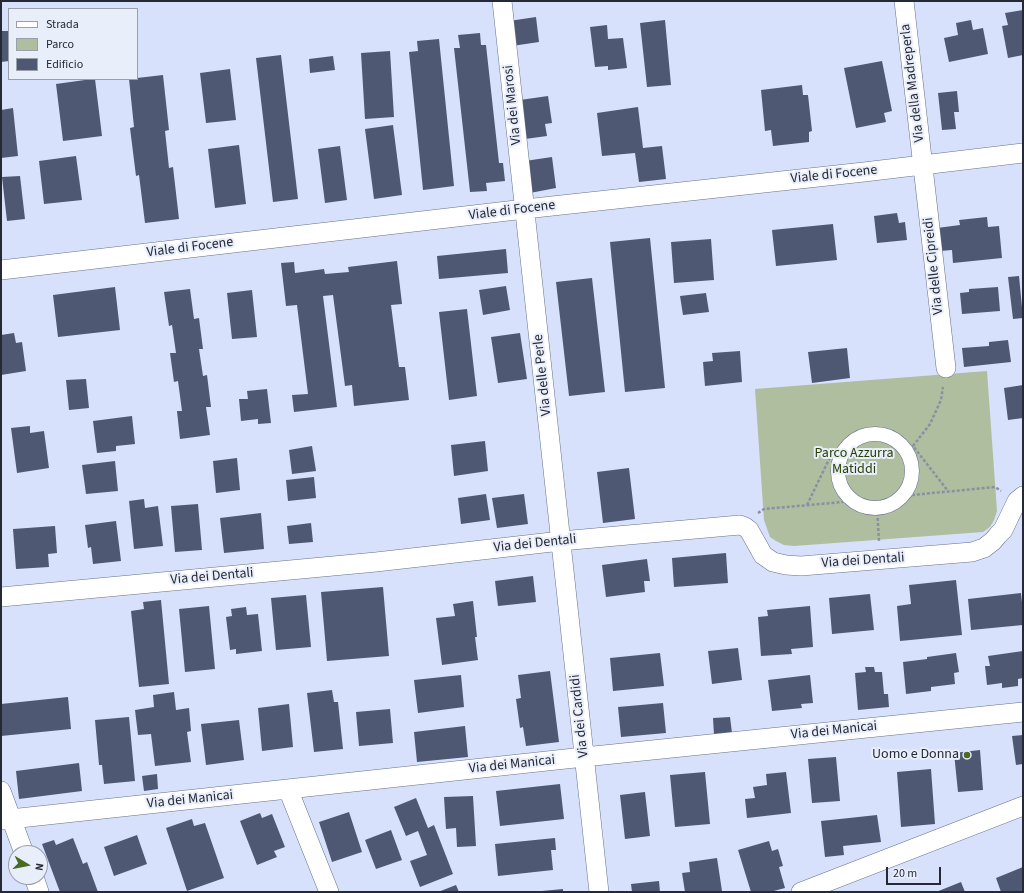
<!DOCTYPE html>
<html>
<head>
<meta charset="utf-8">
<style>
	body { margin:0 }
	#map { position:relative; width:1024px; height:893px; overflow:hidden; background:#d8e1fb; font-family:"Source Sans 3",sans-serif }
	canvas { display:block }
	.frame { position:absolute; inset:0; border:2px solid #252935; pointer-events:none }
	.legend { position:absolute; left:8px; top:8px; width:130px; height:72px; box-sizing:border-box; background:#e9eefb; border:1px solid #9b9fac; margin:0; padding:5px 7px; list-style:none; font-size:12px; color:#252935 }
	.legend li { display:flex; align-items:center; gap:8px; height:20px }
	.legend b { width:20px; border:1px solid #9b9fac }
	.north { position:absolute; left:8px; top:845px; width:40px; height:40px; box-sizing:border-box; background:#e9eefb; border:1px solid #9b9fac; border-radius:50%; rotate:100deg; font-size:11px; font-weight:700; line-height:16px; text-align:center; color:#252935 }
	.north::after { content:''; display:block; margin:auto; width:14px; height:18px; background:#4b6b22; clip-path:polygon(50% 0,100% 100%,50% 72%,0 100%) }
	.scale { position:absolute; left:886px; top:867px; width:55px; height:18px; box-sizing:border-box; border:2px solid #252935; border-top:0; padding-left:5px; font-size:12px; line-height:14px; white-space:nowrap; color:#252935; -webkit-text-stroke:3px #e9eefb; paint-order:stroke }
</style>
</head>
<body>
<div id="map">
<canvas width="1024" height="893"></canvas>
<div class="frame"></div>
<ul class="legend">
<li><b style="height:5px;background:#fff"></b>Strada</li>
<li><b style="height:11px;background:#aebe9f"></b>Parco</li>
<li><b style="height:11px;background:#4f5873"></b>Edificio</li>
</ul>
<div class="north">N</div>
<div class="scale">20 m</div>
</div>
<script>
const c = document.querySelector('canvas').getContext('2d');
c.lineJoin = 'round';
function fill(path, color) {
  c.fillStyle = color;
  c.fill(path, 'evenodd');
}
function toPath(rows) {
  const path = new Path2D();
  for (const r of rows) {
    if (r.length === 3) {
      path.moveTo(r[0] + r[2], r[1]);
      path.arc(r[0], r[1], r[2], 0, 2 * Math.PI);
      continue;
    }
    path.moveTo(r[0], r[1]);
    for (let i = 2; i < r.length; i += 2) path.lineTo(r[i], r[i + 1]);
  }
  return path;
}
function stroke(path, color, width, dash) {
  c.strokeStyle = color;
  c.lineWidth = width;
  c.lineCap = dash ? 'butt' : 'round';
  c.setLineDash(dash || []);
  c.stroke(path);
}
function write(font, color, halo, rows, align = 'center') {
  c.font = font + ' "Source Sans 3",sans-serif';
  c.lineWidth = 4;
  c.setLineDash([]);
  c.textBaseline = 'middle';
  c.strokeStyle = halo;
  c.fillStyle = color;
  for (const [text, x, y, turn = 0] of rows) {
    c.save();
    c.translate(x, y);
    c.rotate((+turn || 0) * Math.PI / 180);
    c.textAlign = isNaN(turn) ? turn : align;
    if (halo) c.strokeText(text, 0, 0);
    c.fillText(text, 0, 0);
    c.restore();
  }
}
fill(toPath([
	[987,371,997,511,994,520,990,527,983,532,794,546,784,545,776,541,770,537,764,520,755,389]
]), '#aebe9f');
fill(toPath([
	[1023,10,1023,55,1008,58,1002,26,1008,25,1005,13],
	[536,17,539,42,512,46,509,21],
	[665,20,671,85,647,87,640,23],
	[971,20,973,30,983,28,988,54,949,62,944,38,958,35,956,23],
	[607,25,608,39,623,38,627,68,608,70,608,66,595,67,590,27],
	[1,31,9,31,9,61,1,62],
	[480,33,481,45,486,45,499,163,503,163,505,181,486,183,487,191,470,192,454,48,460,48,458,35],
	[439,39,454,186,423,190,409,52,418,51,417,41],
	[390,51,394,117,365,119,361,53],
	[281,55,298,199,273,202,256,58],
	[333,56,335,70,310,73,309,59],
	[882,61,892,111,884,113,886,122,856,128,844,68],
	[230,69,236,120,206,123,200,73],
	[163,75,169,130,165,131,169,168,173,167,179,219,145,223,139,175,136,176,130,128,134,127,129,79,137,79,137,78],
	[92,79,95,79,102,136,63,141,56,84],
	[802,85,803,95,808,95,812,131,809,132,809,142,773,146,771,130,765,131,761,90],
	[957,91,959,112,954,112,956,129,942,130,938,93],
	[548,96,552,123,545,124,547,136,525,139,520,100],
	[638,107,643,148,662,146,666,179,639,182,635,153,602,156,597,113],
	[13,108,18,156,1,158,1,110],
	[393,125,402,195,374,199,365,129],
	[239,145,246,204,215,208,208,149],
	[340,146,347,200,325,203,318,149],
	[76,156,82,200,44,204,39,161],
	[552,157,556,188,530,193,525,161],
	[20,176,25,219,7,221,2,177],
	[897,213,899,223,905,222,907,240,877,243,874,216],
	[987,217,988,227,999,226,1002,258,953,263,952,250,940,251,937,228,960,225,959,220],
	[833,224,837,260,776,266,772,230],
	[650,238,665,388,625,392,610,242],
	[711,239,714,280,674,283,671,242],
	[506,249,508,273,439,279,437,256],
	[397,261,402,304,391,305,399,367,405,367,409,400,354,406,352,385,345,386,333,295,323,296,337,407,294,412,292,395,308,394,297,305,286,306,281,263,294,262,295,273,324,269,325,274,349,272,348,267],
	[1019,276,1023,318,1013,319,1008,277],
	[592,278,605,392,569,396,556,282],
	[506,286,510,310,483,315,479,290],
	[115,287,120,330,58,337,53,295],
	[998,287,1000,311,962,314,960,293,969,292,969,289],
	[190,289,194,319,199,318,203,349,199,349,203,376,207,375,211,407,206,407,210,435,180,439,177,411,182,411,178,381,174,382,170,353,176,353,172,325,169,326,164,292],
	[252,290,257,337,232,339,227,293],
	[706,293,709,312,683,315,680,296],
	[467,309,477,396,449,400,439,312],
	[14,333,16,343,22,342,26,371,1,375,1,335],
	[520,333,527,379,498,383,491,337],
	[1008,340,1011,362,964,367,962,348,989,346,989,342],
	[847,348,850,378,812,383,808,352],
	[740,351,742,382,705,386,703,362,713,361,712,353],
	[86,379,89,408,69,410,66,380],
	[1023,385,1023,418,1008,420,1004,388],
	[267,389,271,423,258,424,258,419,241,421,239,399,248,399,247,391],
	[132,416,135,444,116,446,116,451,97,453,93,421],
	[30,426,30,433,44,431,49,468,17,473,11,428],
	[485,441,488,471,454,476,451,445],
	[312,446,316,471,292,474,289,450],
	[237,458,240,490,216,493,213,461],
	[115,461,118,491,86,494,82,465],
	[629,468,635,519,603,523,597,472],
	[314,477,316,498,288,501,286,480],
	[486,494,490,520,461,524,458,498],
	[524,494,528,524,497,528,492,498],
	[144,499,145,508,158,506,163,546,134,549,129,501],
	[198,504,202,550,175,552,171,506],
	[261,513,264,549,224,553,220,518],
	[116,521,121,561,93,564,91,547,88,548,85,525],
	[311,523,313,542,289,544,287,526],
	[55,526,57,553,48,554,49,567,16,569,13,529],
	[726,553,728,583,674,587,672,558],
	[647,559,650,581,644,581,645,592,606,597,602,565],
	[533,576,536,602,498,606,495,581],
	[956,580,962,635,900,641,897,606,911,604,909,585],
	[383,587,389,656,327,661,321,592],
	[1021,593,1023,612,1023,625,971,630,968,599],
	[870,594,874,630,832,634,829,598],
	[306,595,311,647,276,650,271,598],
	[161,600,169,684,139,687,131,611,144,609,143,602],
	[473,601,477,637,475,637,478,660,442,665,436,618,455,616,453,604],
	[209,606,215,669,185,672,179,609],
	[810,606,813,647,791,649,792,654,761,656,758,617,768,616,767,610],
	[246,607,247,615,258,614,262,651,236,654,236,649,230,650,226,617,232,616,231,609],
	[738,648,742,680,712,684,708,651],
	[1023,651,1023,678,1018,679,1018,686,1002,688,1002,683,987,685,985,666,990,666,988,656],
	[660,653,664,686,613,691,610,658],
	[956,653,959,672,954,673,955,684,931,687,931,691,906,694,903,662,927,659,927,657],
	[865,667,874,667,875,672,882,672,884,694,888,694,889,707,858,710,855,673,866,672],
	[550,671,559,742,526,746,523,727,520,728,516,699,521,698,518,675],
	[461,675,464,707,418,713,414,680],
	[810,675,813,703,801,704,802,708,772,711,768,680],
	[332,690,334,702,338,702,343,749,314,752,307,693],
	[174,692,176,710,189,708,191,731,187,732,191,762,155,766,151,734,138,735,135,710,154,707,153,695],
	[68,697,71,729,1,736,1,704],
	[663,703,666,733,621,737,618,707],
	[289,704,293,747,262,751,258,708],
	[390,709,393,743,359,746,356,712],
	[129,717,135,781,104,784,102,765,99,765,95,720],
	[730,717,732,733,714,735,713,718],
	[239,720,244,760,206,765,201,724],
	[465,726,468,757,417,762,414,732],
	[1023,735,1023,764,1016,765,1012,736],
	[980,750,983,790,958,792,954,753],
	[836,757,840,801,812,803,808,759],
	[79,763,82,791,19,799,16,771],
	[931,769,935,824,901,827,897,772],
	[705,772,710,824,675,827,670,775],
	[786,772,791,813,747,818,745,799,755,798,753,787,767,785,766,774],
	[157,774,158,789,144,791,142,776],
	[560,784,564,819,500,826,496,791],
	[645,792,650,836,625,839,620,795],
	[473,796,476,846,457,847,456,828,446,829,444,797],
	[416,798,428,828,434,825,453,874,420,887,410,861,427,855,418,831,406,836,394,807],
	[349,812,362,852,332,862,319,822],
	[260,813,262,818,272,814,285,847,274,851,277,857,257,865,240,821],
	[877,815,881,842,843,846,844,855,825,857,821,821],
	[192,819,194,826,205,823,224,878,187,891,166,828],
	[391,830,402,860,376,869,365,840],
	[137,835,147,864,114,876,104,847],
	[73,838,83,864,87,862,98,892,60,892,42,844,54,840,56,845],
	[555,838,556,850,551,850,553,870,498,876,495,844],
	[769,841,772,851,778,849,783,866,779,867,785,888,770,892,751,892,738,850],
	[717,858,722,891,685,892,682,873,690,872,689,862],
	[1023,867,1023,892,1001,892,996,878],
	[659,881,660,892,632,892,631,884],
	[961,882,965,892,936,892],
	[456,885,459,892,438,892],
	[563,889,563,892,542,892,542,891]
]), '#4f5873');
const pedestrian = toPath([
	[875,471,37]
]);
const minor = toPath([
	[502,1,599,892],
	[904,1,946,368],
	[1,270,525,209,864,172,1023,153],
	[1,597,376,562,561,541,740,525,745,527,749,530,763,555,773,562,786,565,801,566,972,552,984,548,993,541,998,535,1003,530,1017,501,1023,496],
	[288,789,329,892],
	[1,791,24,853],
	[1,820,288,789,584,757,1023,712],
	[34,877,39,892],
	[801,892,1023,806]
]);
stroke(pedestrian, '#67718d', 15);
stroke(minor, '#67718d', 20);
stroke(toPath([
	[913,446,930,424,941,400,943,387],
	[906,450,913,446,948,491],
	[902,496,995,487,1001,491],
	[807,505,832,453,841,456],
	[877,508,879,541],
	[758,513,764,509,854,501]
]), '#8a90a4', 2.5, [3, 2]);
stroke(pedestrian, '#fff', 14);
stroke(minor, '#fff', 19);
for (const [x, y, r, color] of [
	[967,755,4,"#4b6b22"]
]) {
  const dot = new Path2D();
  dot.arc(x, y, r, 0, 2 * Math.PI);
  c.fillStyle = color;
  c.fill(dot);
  stroke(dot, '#e9eefb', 1.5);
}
write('14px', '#252935', '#e9eefb', [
	["Via della Madreperla",913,83,-97],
	["Via dei Marosi",513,105,-96],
	["Viale di Focene",834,175,-6],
	["Viale di Focene",512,211,-7],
	["Viale di Focene",190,248,-7],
	["Via delle Cipreidi",934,266,-96],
	["Via delle Perle",543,375,-96],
	["Via dei Dentali",535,544,-6],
	["Via dei Dentali",863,561,-4],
	["Via dei Dentali",212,577,-5],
	["Via dei Cardidi",580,716,-96],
	["Via dei Manicai",834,731,-6],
	["Via dei Manicai",512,765,-6],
	["Via dei Manicai",190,800,-6]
]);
write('14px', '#284004', '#e9eefb', [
	["Parco Azzurra",854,454],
	["Matiddi",854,470]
]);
write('14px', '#252935', '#e9eefb', [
	["Uomo e Donna",959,755]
], 'right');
</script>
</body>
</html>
